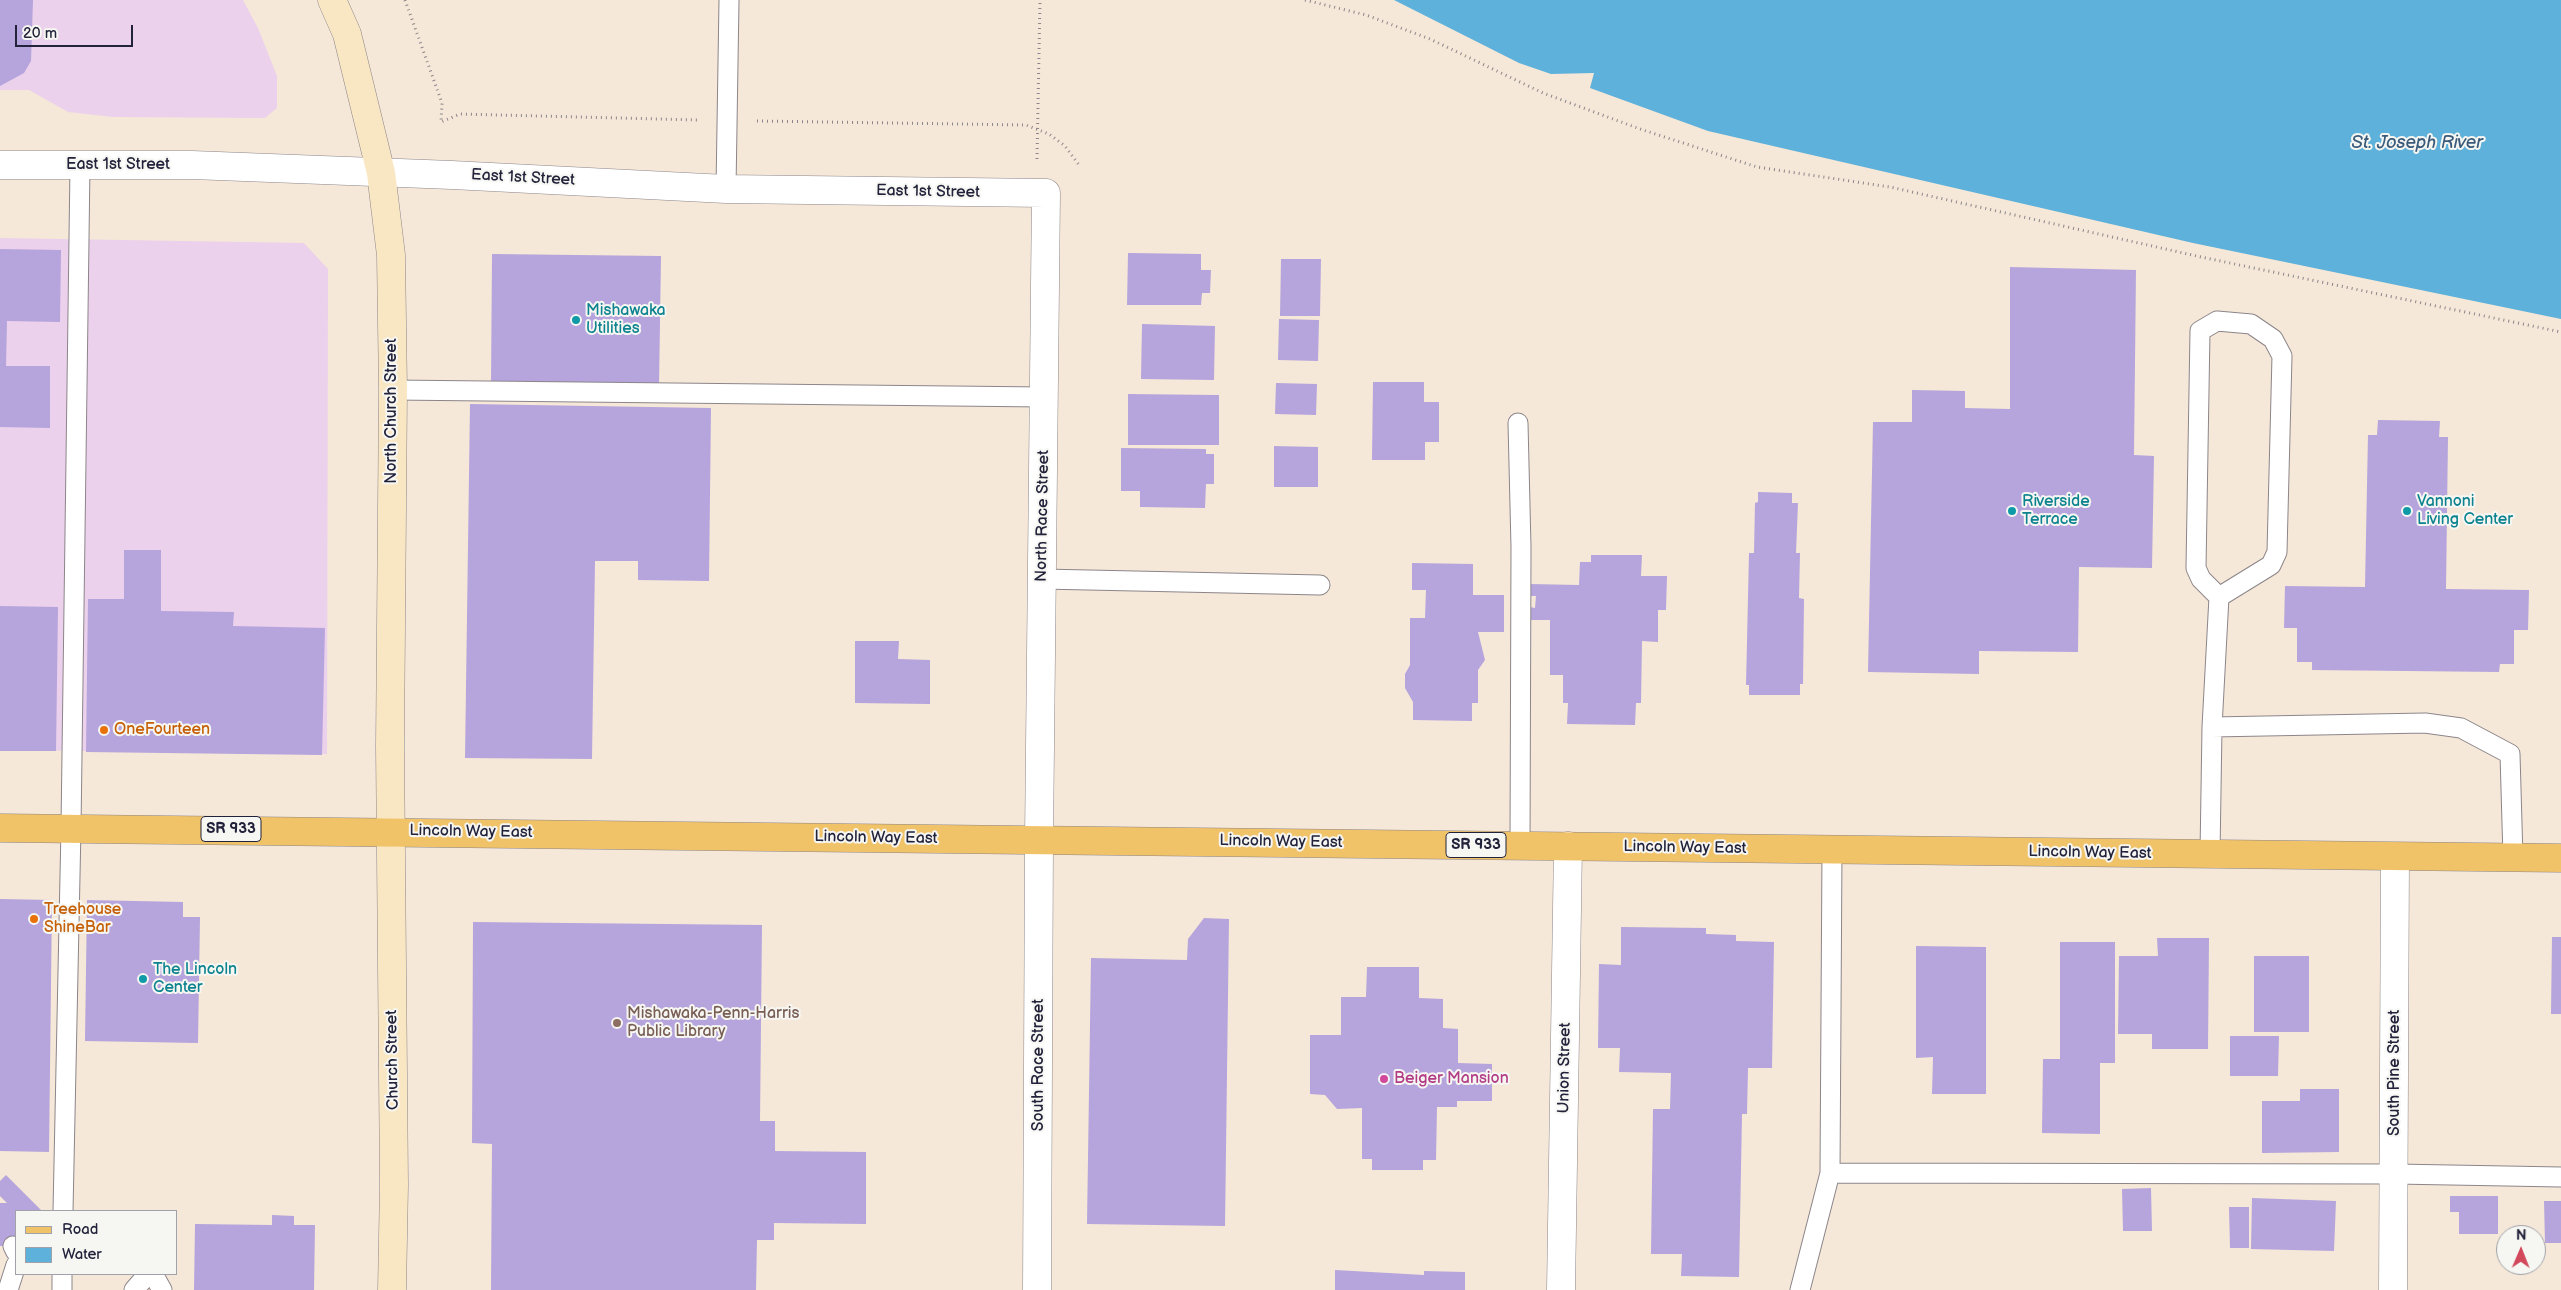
<!DOCTYPE html>
<html>
<head>
<meta charset="utf-8">
<style>
	body { margin:0 }
	#map { position:relative; width:2561px; height:1290px; overflow:hidden; background:#f5e8d8; font-family:"Balsamiq Sans",sans-serif }
	canvas { display:block }
	.legend { position:absolute; left:15px; top:1210px; width:162px; height:65px; box-sizing:border-box; background:#f6f6f2; border:1px solid #a1a1a9; margin:0; padding:6px 9px; list-style:none; font-size:15px; color:#22223b }
	.legend li { display:flex; align-items:center; gap:10px; height:25px }
	.legend b { width:25px; border:1px solid #a1a1a9 }
	.north { position:absolute; left:2496px; top:1225px; width:50px; height:50px; box-sizing:border-box; background:#f6f6f2; border:1px solid #a1a1a9; border-radius:50%; rotate:1deg; font-size:14px; font-weight:700; line-height:20px; text-align:center; color:#22223b }
	.north::after { content:''; display:block; margin:auto; width:18px; height:22px; background:#d1495b; clip-path:polygon(50% 0,100% 100%,50% 72%,0 100%) }
	.scale { position:absolute; left:15px; top:25px; width:118px; height:22px; box-sizing:border-box; border:2px solid #22223b; border-top:0; padding-left:6px; font-size:15px; line-height:18px; white-space:nowrap; color:#22223b; -webkit-text-stroke:4px #f6f6f2; paint-order:stroke }
</style>
</head>
<body>
<div id="map">
<canvas width="2561" height="1290"></canvas>
<ul class="legend">
<li><b style="height:6px;background:#f1c369"></b>Road</li>
<li><b style="height:14px;background:#5eb1da"></b>Water</li>
</ul>
<div class="north">N</div>
<div class="scale">20 m</div>
</div>
<script>
const c = document.querySelector('canvas').getContext('2d');
c.lineJoin = 'round';
function fill(path, color) {
  c.fillStyle = color;
  c.fill(path, 'evenodd');
}
function toPath(rows) {
  const path = new Path2D();
  for (const r of rows) {
    path.moveTo(r[0], r[1]);
    for (let i = 2; i < r.length; i += 2) path.lineTo(r[i], r[i + 1]);
  }
  return path;
}
function stroke(path, color, width, dash) {
  c.strokeStyle = color;
  c.lineWidth = width;
  c.lineCap = dash ? 'butt' : 'round';
  c.setLineDash(dash || []);
  c.stroke(path);
}
function write(font, color, halo, rows, align = 'center') {
  c.font = font + ' "Balsamiq Sans",sans-serif';
  c.lineWidth = 4;
  c.setLineDash([]);
  c.textBaseline = 'middle';
  c.strokeStyle = halo;
  c.fillStyle = color;
  for (const [text, x, y, turn = 0] of rows) {
    c.save();
    c.translate(x, y);
    c.rotate((+turn || 0) * Math.PI / 180);
    c.textAlign = isNaN(turn) ? turn : align;
    if (halo) c.strokeText(text, 0, 0);
    c.fillText(text, 0, 0);
    c.restore();
  }
}
fill(toPath([
	[0,0,243,0,258,28,277,76,277,108,265,118,113,117,68,112,29,90,0,90],
	[0,238,304,243,328,269,327,754,0,750]
]), '#ebd1eb');
fill(toPath([
	[1394,0,2561,0,2561,319,2193,243,1708,131,1590,88,1594,73,1551,74,1519,63]
]), '#5eb1da');
fill(toPath([
	[0,0,33,0,31,61,24,73,0,86],
	[0,249,61,250,60,322,7,321,6,366,50,366,50,428,0,427],
	[1128,253,1201,254,1201,270,1211,270,1210,293,1202,293,1201,305,1127,305],
	[492,254,661,256,659,386,491,385],
	[1281,259,1321,259,1320,316,1280,316],
	[2010,267,2136,270,2134,455,2154,456,2152,568,2079,567,2078,652,1979,651,1979,674,1868,672,1873,422,1912,422,1912,390,1965,391,1965,408,2010,409],
	[1279,319,1319,320,1318,361,1278,360],
	[1142,324,1215,326,1214,380,1141,379],
	[1373,382,1424,382,1424,402,1439,402,1439,442,1425,442,1425,460,1372,460],
	[1276,383,1317,384,1316,415,1275,414],
	[1128,394,1219,395,1219,445,1128,445],
	[470,404,711,408,709,581,638,580,638,561,595,561,592,759,465,758],
	[2378,420,2440,421,2439,437,2448,437,2446,589,2529,590,2528,630,2514,630,2514,664,2500,664,2499,672,2312,670,2312,662,2297,662,2297,628,2284,628,2285,586,2365,587,2368,435,2377,435],
	[1274,446,1318,447,1318,487,1274,487],
	[1121,448,1206,449,1206,454,1214,454,1214,484,1206,484,1205,508,1140,507,1140,491,1121,491],
	[1758,492,1792,493,1792,503,1798,503,1796,553,1800,553,1799,598,1804,599,1803,684,1800,684,1800,695,1749,695,1749,685,1746,685,1749,553,1754,553,1755,503,1758,502],
	[124,550,161,550,161,611,234,612,233,626,325,628,322,755,86,752,88,599,124,599],
	[1591,555,1642,555,1641,576,1667,576,1666,610,1658,610,1658,642,1642,641,1641,703,1636,703,1635,725,1567,724,1568,703,1563,703,1563,675,1550,675,1550,620,1530,620,1530,607,1535,608,1536,596,1530,596,1529,584,1579,585,1580,562,1591,562],
	[1412,563,1473,564,1473,595,1504,595,1504,632,1478,632,1485,660,1478,670,1478,703,1472,703,1472,721,1413,720,1413,702,1405,688,1405,674,1410,665,1410,618,1425,618,1426,590,1412,590],
	[0,606,58,607,56,751,0,751],
	[855,641,899,641,898,659,930,660,930,704,855,703],
	[0,899,52,900,49,1152,0,1151],
	[87,900,183,902,183,917,200,917,198,1043,85,1041],
	[1204,918,1229,919,1225,1226,1087,1224,1091,958,1187,960,1188,939],
	[473,922,762,925,760,1121,775,1121,775,1151,866,1152,866,1224,774,1223,774,1240,757,1240,756,1290,491,1290,492,1144,472,1143],
	[1621,927,1706,928,1706,934,1736,935,1736,941,1774,942,1772,1068,1748,1068,1747,1114,1742,1114,1739,1277,1681,1276,1682,1254,1651,1254,1653,1109,1670,1109,1671,1073,1619,1072,1620,1048,1598,1048,1599,964,1621,965],
	[2552,937,2561,937,2561,1014,2551,1014],
	[2157,938,2209,938,2208,1049,2152,1049,2152,1034,2118,1034,2119,956,2158,956],
	[2060,942,2115,942,2115,1063,2100,1063,2100,1134,2042,1133,2043,1059,2060,1059],
	[1916,946,1986,947,1986,1094,1932,1094,1933,1057,1916,1058],
	[2254,956,2309,956,2309,1032,2254,1032],
	[1367,967,1419,967,1419,998,1443,999,1443,1028,1458,1029,1458,1063,1492,1064,1492,1101,1457,1101,1457,1107,1437,1107,1436,1160,1423,1160,1423,1170,1372,1170,1372,1159,1362,1159,1362,1108,1337,1109,1325,1095,1310,1094,1310,1035,1341,1035,1341,997,1366,997],
	[2230,1036,2279,1036,2278,1076,2230,1076],
	[2300,1089,2339,1089,2339,1152,2262,1153,2262,1101,2300,1101],
	[6,1175,42,1211,16,1211,16,1246,0,1246,0,1203,7,1203,0,1196,0,1181],
	[2151,1188,2152,1231,2123,1231,2122,1189],
	[2450,1196,2498,1196,2498,1234,2459,1234,2459,1212,2450,1212],
	[2252,1198,2336,1201,2334,1251,2251,1249],
	[2544,1201,2561,1201,2561,1243,2545,1243],
	[2229,1207,2249,1207,2249,1248,2230,1248],
	[272,1215,294,1216,294,1225,315,1225,314,1290,194,1290,195,1224,272,1225],
	[1335,1270,1424,1275,1424,1271,1465,1272,1465,1290,1335,1290]
]), '#b6a4dc');
const service = toPath([
	[726,189,729,0],
	[393,390,1044,397],
	[1518,423,1521,547,1520,845],
	[1042,579,1320,585],
	[2212,727,2425,723,2461,728,2510,754,2513,858],
	[2210,854,2212,727,2219,597,2271,565,2277,552,2282,356,2273,339,2251,324,2217,321,2200,331,2196,568,2201,579,2219,597],
	[1830,1173,2395,1174,2561,1177],
	[63,1211,71,828,80,165],
	[13,1246,16,1252],
	[153,1274,162,1290],
	[8,1290,16,1265],
	[62,1290,62,1274],
	[134,1290,148,1274],
	[1800,1290,1830,1173,1832,849]
]);
const minor = toPath([
	[0,165,192,165,452,175,726,189,1046,193,1039,839,1037,1290],
	[1561,1290,1568,846],
	[2393,1290,2395,857]
]);
const secondary = toPath([
	[332,0,347,34,381,173,391,255,393,390,390,746,394,1185,392,1290]
]);
const primary = toPath([
	[0,828,2561,858]
]);
stroke(service, '#8c858a', 21);
stroke(minor, '#8c858a', 29);
stroke(secondary, '#8c858a', 29);
stroke(primary, '#8c858a', 29);
stroke(toPath([
	[405,0,442,103,441,122,460,114,699,120],
	[1305,0,1366,15,1430,39,1543,93,1640,129,1757,167,1890,187,2201,257,2561,332],
	[757,121,1026,125,1049,134,1065,146,1079,165],
	[1037,159,1040,0]
]), '#8c858a', 3, [1, 4]);
stroke(service, '#fff', 19);
stroke(minor, '#fff', 28);
stroke(secondary, '#f9e7c3', 28);
stroke(primary, '#f1c369', 28);
for (const [x, y, r, color] of [
	[576,320,5,"#0f9aa8"],
	[2012,511,5,"#0f9aa8"],
	[2407,511,5,"#0f9aa8"],
	[104,730,5,"#e8710a"],
	[34,919,5,"#e8710a"],
	[143,979,5,"#0f9aa8"],
	[617,1023,5,"#8d6e63"],
	[1384,1079,5,"#d1479c"]
]) {
  const dot = new Path2D();
  dot.arc(x, y, r, 0, 2 * Math.PI);
  c.fillStyle = color;
  c.fill(dot);
  stroke(dot, '#f6f6f2', 2);
}
for (const [x, y, w] of [
	[231,829,60],
	[1476,845,60]
]) {
  const box = new Path2D();
  box.roundRect(x - w / 2, y - 12.5, w, 25, 4);
  c.fillStyle = '#f6f6f2';
  c.fill(box);
  stroke(box, '#22223b', 1);
}
write('bold 15px', '#22223b', null, [
	["SR 933",231,829],
	["SR 933",1476,845]
]);
write('16px', '#22223b', '#f6f6f2', [
	["East 1st Street",118,165],
	["East 1st Street",523,178,3],
	["East 1st Street",928,192,1],
	["North Church Street",392,411,-90],
	["North Race Street",1043,516,-89],
	["Lincoln Way East",471,832,1],
	["Lincoln Way East",876,838,1],
	["Lincoln Way East",1281,842,1],
	["Lincoln Way East",1685,848,1],
	["Lincoln Way East",2090,853,1],
	["Church Street",393,1060,-91],
	["South Race Street",1039,1065,-90],
	["Union Street",1565,1068,-89],
	["South Pine Street",2395,1073,-90]
]);
write('16px', '#0d838f', '#f6f6f2', [
	["Mishawaka",586,311],
	["Utilities",586,329],
	["Riverside",2022,502],
	["Terrace",2022,520],
	["Vannoni",2417,502],
	["Living Center",2417,520],
	["The Lincoln",153,970],
	["Center",153,988]
], 'left');
write('16px', '#c56008', '#f6f6f2', [
	["OneFourteen",114,730],
	["Treehouse",44,910],
	["ShineBar",44,928]
], 'left');
write('16px', '#785e54', '#f6f6f2', [
	["Mishawaka-Penn-Harris",627,1014],
	["Public Library",627,1032]
], 'left');
write('16px', '#b23c85', '#f6f6f2', [
	["Beiger Mansion",1394,1079]
], 'left');
write('italic 18px', '#3a5b7b', '#f6f6f2', [
	["St. Joseph River",2417,143]
]);
</script>
</body>
</html>
